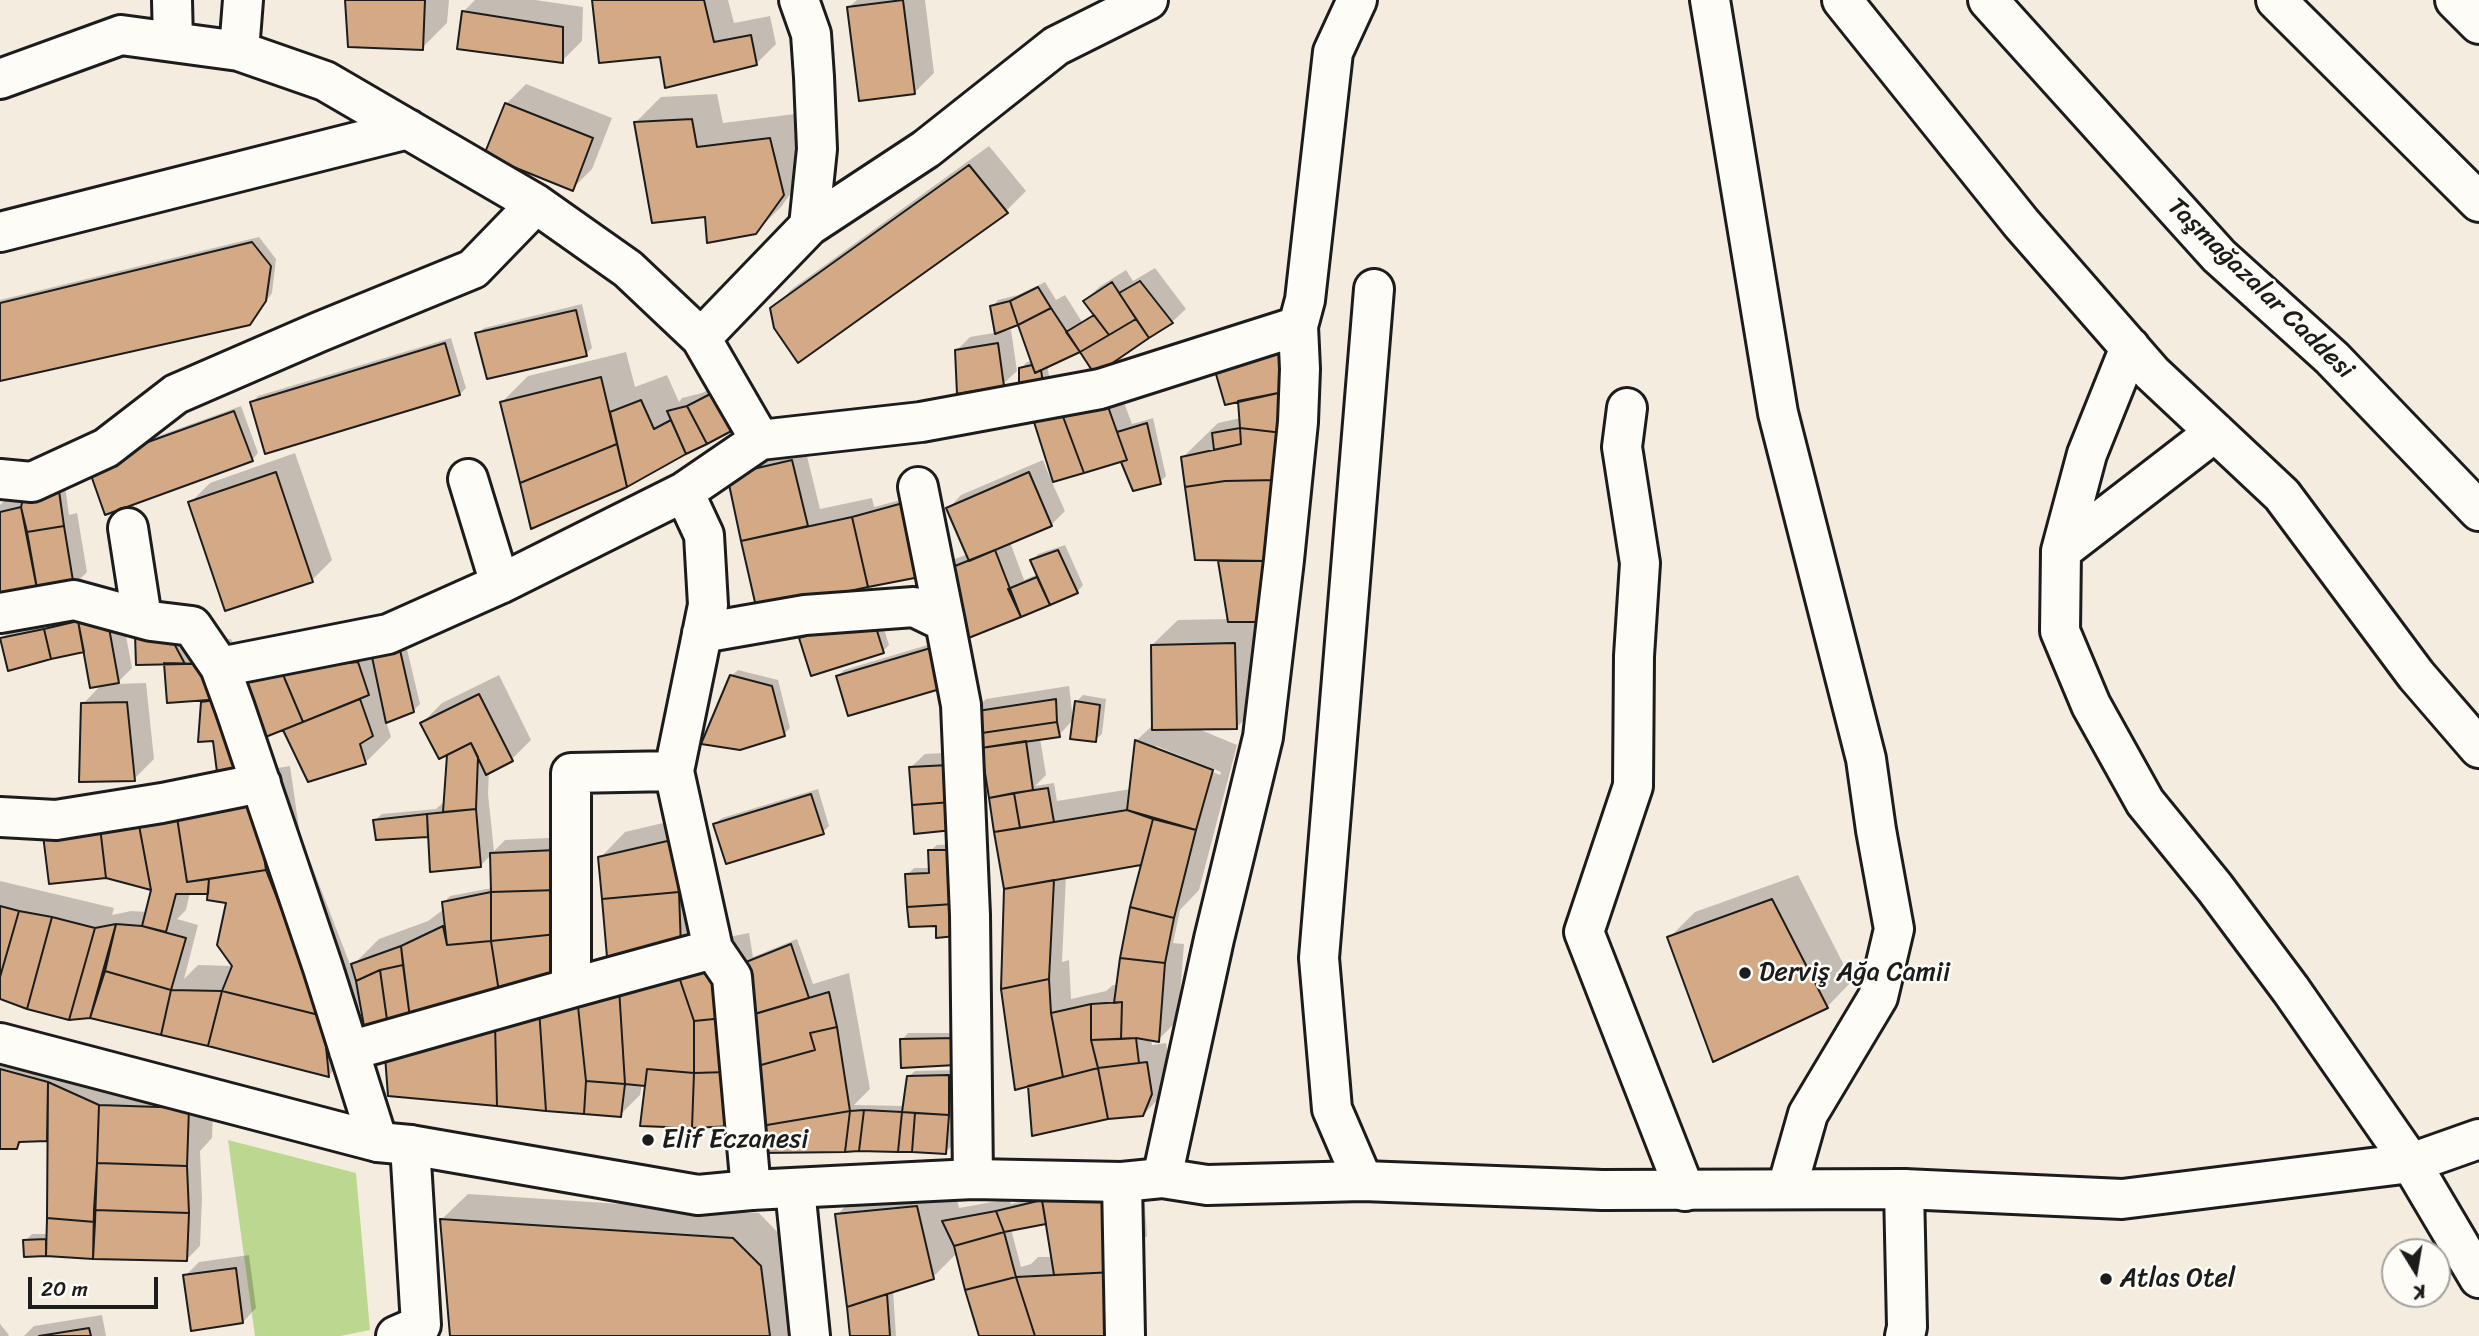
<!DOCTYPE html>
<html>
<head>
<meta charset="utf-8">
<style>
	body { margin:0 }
	#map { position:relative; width:2479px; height:1336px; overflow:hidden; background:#f5ece0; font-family:Sriracha,sans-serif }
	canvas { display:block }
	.north { position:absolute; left:2381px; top:1238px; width:70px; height:70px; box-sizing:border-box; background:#fdfcf7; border:2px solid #a3a29f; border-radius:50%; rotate:169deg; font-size:19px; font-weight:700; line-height:28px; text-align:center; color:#1c1c1c }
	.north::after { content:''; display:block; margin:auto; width:24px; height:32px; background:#1c1c1c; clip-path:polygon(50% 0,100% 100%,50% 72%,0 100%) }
	.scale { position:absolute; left:28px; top:1277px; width:130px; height:32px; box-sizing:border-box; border:4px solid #1c1c1c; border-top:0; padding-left:9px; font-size:21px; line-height:24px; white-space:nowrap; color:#1c1c1c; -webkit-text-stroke:5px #fdfcf7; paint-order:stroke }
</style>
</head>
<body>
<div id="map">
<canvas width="2479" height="1336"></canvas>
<div class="north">K</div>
<div class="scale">20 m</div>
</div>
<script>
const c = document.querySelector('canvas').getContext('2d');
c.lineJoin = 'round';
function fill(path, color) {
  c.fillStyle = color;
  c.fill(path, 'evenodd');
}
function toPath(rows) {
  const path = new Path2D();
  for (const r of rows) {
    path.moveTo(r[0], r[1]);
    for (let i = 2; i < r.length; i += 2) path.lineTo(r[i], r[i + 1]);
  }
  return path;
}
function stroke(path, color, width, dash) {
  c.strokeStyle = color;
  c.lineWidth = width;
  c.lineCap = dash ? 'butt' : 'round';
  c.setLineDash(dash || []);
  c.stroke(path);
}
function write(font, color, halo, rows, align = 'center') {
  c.font = font + ' Sriracha,sans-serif';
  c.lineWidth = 5;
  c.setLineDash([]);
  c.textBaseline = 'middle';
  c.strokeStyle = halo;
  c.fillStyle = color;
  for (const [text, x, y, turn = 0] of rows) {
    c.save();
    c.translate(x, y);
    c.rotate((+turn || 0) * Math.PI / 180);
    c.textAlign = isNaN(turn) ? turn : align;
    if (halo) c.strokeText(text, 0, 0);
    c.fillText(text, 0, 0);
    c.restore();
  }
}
fill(toPath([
	[228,1140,356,1173,370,1330,340,1336,255,1336]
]), '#bcd890');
fill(toPath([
	[347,0,449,0,447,23,422,48],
	[475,0,535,0,583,7,582,41,562,61,463,12],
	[594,0,728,0,734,23,770,16,776,44,756,64,661,55],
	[857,0,925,0,934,73,914,93,849,7],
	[526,84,612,118,592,169,572,189,506,104],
	[717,94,723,123,795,114,809,168,781,207,755,233,707,215,635,123,661,97],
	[989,146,1026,191,1006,211,772,309,792,289],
	[259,237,276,259,272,293,249,324,0,379,0,300],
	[1155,268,1186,309,1172,322,1095,372,1081,350,1047,365,1050,381,1043,388,1020,369,1027,362,1032,361,1020,325,992,307,998,300,1018,295,1045,282,1056,300,1065,295,1082,322,1095,314,1085,301,1099,287,1126,270,1133,281],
	[582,304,592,348,586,354,477,334,484,328],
	[1309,325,1262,702,1236,728,1196,728,1237,745,1199,890,1180,910,1173,943,1184,944,1178,1020,1158,1040,1151,1039,1152,1045,1166,1043,1171,1072,1163,1094,1143,1115,1108,1117,1034,1134,1006,890,982,745,973,712,986,699,1069,686,1073,720,1059,735,1040,738,1046,775,1035,786,1054,783,1057,801,1131,789,1137,740,1154,724,1152,645,1178,620,1229,619,1220,561,1223,559,1183,457,1218,423,1241,418],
	[1156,746,1221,772,1220,775,1156,750],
	[1144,863,1118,985,1113,985,1106,991,1071,999,1069,960,1062,962,1066,876],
	[1011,330,1017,371,1003,384,957,350,970,337],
	[451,338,466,388,460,394,252,403,258,396],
	[626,352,635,387,667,375,679,402,682,398,702,393,734,377,626,486,502,402,528,376],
	[1119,389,1132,424,1153,418,1166,476,1160,482,1134,489,1122,460,1051,480,1065,511,1051,525,1010,542,1024,580,1038,574,1032,561,1038,554,1065,545,1083,585,1077,592,1020,616,942,572,955,559,968,554,948,509,961,495,1043,460,1051,480,1054,479,1036,423,1042,417],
	[241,406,258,453,252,460,95,459],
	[805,448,820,509,872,498,874,507,920,495,759,609,729,475,742,462],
	[295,453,332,560,312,580,190,503,210,483],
	[65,486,69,515,77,513,87,572,74,585,0,599,0,505,17,489],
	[878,610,889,645,883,651,801,638,807,632],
	[122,615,132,668,116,684,146,683,154,759,134,779,83,704,102,684,85,649,2,639,15,625,60,616],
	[136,635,231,639,247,673,371,650,374,657,380,651,406,645,420,704,413,711,386,721,391,737,365,763,284,728,265,736,267,739,241,765,215,739,200,740,203,700],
	[941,641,952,679,838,676,844,670],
	[738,670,778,680,790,728,784,734,731,676],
	[499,675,531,740,511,760,489,771,488,794,494,851,505,840,569,837,570,964,387,1025,362,1007,359,1007,363,1041,329,1075,90,1016,0,998,0,881,114,908,112,915,131,911,147,912,213,778,290,766,300,835,351,967,379,939,428,921,444,909,443,903,450,896,492,888,492,854,480,866,430,833,427,835,375,820,382,814,436,809,445,801,448,756,455,750,422,723,442,703],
	[190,892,209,893,228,902,234,966,198,965,184,979,198,925,177,919,186,910],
	[1083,695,1106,699,1102,734,1095,740,1076,702],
	[962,752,966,815,911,767,925,754],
	[818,789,829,826,823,832,715,824,722,818],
	[701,814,700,925,680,945,600,858,625,832],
	[958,844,937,924,907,875,914,868,931,868,930,851,937,845],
	[1798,875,1852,981,1827,1007,1669,938,1695,912],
	[749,933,753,957,797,939,813,984,849,973,870,1089,854,1105,905,1106,908,1077,915,1071,954,1070,952,1146,945,1152,647,1084,642,1084,640,1095,620,1115,497,1105,714,940],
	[908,1033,961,1033,961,1057,902,1040],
	[0,1038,214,1083,212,1138,200,1151,202,1198,200,1246,186,1260,46,1254,26,1256,25,1241,32,1234,48,1234,49,1139,24,1140,17,1147,0,1147],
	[1142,1166,1147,1236,1037,1336,981,1336,957,1253,933,1277,893,1290,896,1336,852,1336,837,1215,871,1180,951,1172,959,1208,1009,1199,1011,1204,1051,1194],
	[1047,1220,1053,1257,1038,1257,1031,1264,1021,1267,1011,1229],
	[468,1194,759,1213,786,1241,798,1336,452,1336,442,1219],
	[249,1255,256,1308,243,1322,185,1276,199,1262],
	[102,1315,106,1336,24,1336,34,1326],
	[0,1324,9,1335,8,1336,0,1336]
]), '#0003');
const building = toPath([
	[345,0,425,0,423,50,348,47,345,0],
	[592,0,704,0,714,42,751,35,757,65,665,88,660,57,599,63,592,0],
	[903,0,915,94,859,101,847,7,903,0],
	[462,11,563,27,563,63,457,49,462,11],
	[505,103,593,138,573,191,484,155,505,103],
	[692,119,697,147,770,138,784,195,756,234,707,243,705,217,652,223,634,122,692,119],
	[969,165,1008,213,798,363,774,328,770,308,969,165],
	[252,242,271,266,266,301,250,325,0,381,0,303,252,242],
	[1140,281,1173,323,1149,338,1119,293,1140,281],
	[1112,282,1136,319,1109,335,1083,301,1112,282],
	[1038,287,1051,308,1018,325,1010,301,1038,287],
	[1010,301,1018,325,995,334,990,306,1010,301],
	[1051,308,1080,352,1035,373,1018,325,1051,308],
	[576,310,587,356,487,379,475,333,576,310],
	[1094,315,1109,335,1080,352,1066,332,1094,315],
	[1136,319,1149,338,1095,375,1080,352,1136,319],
	[445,343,460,395,265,454,250,402,445,343],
	[998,343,1004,386,957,394,955,350,998,343],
	[1290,344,1283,392,1225,405,1213,364,1290,344],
	[1032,365,1035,373,1041,370,1044,389,1019,396,1019,368,1032,365],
	[601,377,617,444,520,483,500,402,601,377],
	[720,389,739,427,707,444,687,406,720,389],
	[1283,392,1283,433,1240,428,1238,401,1283,392],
	[641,400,654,429,671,420,686,454,627,487,610,412,641,400],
	[1106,401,1127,460,1084,473,1062,414,1106,401],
	[687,406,707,444,686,454,667,411,687,406],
	[234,411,253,461,105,515,87,464,234,411],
	[1062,414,1084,473,1053,482,1034,422,1062,414],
	[1147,423,1161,484,1133,491,1121,462,1127,460,1117,432,1147,423],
	[1240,428,1283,433,1276,480,1225,481,1185,487,1181,457,1241,444,1240,428],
	[1240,428,1241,444,1214,450,1212,433,1240,428],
	[617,444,627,487,531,529,520,483,617,444],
	[792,460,808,526,741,541,727,475,792,460],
	[276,472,313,582,225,611,188,502,276,472],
	[1029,472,1052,526,969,561,946,508,1029,472],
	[1276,480,1269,561,1195,560,1185,487,1225,481,1276,480],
	[59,491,64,526,27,532,21,507,23,499,59,491],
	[914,500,930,575,868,587,852,517,914,500],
	[21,507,38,594,0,601,0,512,21,507],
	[852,517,868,587,757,611,741,541,852,517],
	[64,526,74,587,38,594,27,532,64,526],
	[995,550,1021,617,966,639,940,572,995,550],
	[1058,550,1078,593,1050,605,1030,560,1058,550],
	[1218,561,1269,561,1260,622,1228,622,1218,561],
	[1037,577,1050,605,1021,617,1008,589,1037,577],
	[872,615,884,653,811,676,799,638,872,615],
	[78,621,109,628,119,683,90,688,78,621],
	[78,621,84,652,51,659,44,629,78,621],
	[44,629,51,659,8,671,0,638,44,629],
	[135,634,170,636,185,664,136,665,135,634],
	[1235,643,1237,729,1152,730,1151,645,1235,643],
	[934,647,947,687,848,716,836,676,934,647],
	[400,650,414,712,386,723,372,657,400,650],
	[358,662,369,695,303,722,281,670,358,662],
	[164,663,205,664,222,699,167,703,164,663],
	[281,670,303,722,263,738,240,683,281,670],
	[730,675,772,686,785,736,740,750,701,744,730,675],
	[479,694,513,761,486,775,471,743,439,759,420,723,479,694],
	[222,699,242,767,217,772,213,741,198,742,201,702,222,699],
	[360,699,373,736,360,744,366,764,308,782,283,730,360,699],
	[1056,699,1057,722,975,734,971,712,1056,699],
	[1075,701,1100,705,1096,742,1070,739,1075,701],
	[127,702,135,781,79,782,81,703,127,702],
	[1057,722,1060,737,981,748,975,734,1057,722],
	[1135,740,1213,770,1196,830,1127,810,1135,740],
	[1026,741,1033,790,989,798,981,748,1026,741],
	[471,743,478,757,476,809,443,812,447,755,471,743],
	[949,765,952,802,912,805,909,767,949,765],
	[1048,788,1054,822,1020,828,1014,793,1048,788],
	[1014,793,1020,828,994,832,989,798,1014,793],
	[811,794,824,834,726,864,713,824,811,794],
	[256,800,266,870,187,882,176,811,256,800],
	[952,802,953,830,914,834,912,805,952,802],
	[476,809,481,867,430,872,427,814,476,809],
	[1127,810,1153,819,1141,865,1004,889,994,832,1127,810],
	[176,811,187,882,209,879,208,894,176,894,166,932,142,926,151,890,138,820,176,811],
	[427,814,428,837,376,840,373,820,427,814],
	[1153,819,1196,830,1174,918,1130,907,1153,819],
	[138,820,151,890,106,878,100,827,138,820],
	[100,827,106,878,49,884,43,835,100,827],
	[676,839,679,892,602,899,598,857,676,839],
	[556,850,558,890,491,892,490,853,556,850],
	[928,850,952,850,954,904,907,907,905,874,929,873,928,850],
	[266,870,323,1016,222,991,232,966,217,945,226,903,207,900,209,879,266,870],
	[1054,880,1049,979,1001,989,1004,889,1054,880],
	[558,890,557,934,491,941,491,892,558,890],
	[491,892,491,941,447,945,442,902,491,892],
	[679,892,681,947,607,957,602,899,679,892],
	[1772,899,1828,1008,1713,1062,1667,937,1772,899],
	[954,904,956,936,936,938,936,926,909,927,907,907,954,904],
	[0,906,19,911,0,977,0,906],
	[1130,907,1174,918,1165,963,1120,958,1130,907],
	[19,911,52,917,27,1009,0,999,0,977,19,911],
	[52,917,95,928,69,1020,27,1009,52,917],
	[116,924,142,926,186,938,171,990,105,971,116,924],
	[116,924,90,1018,69,1020,95,928,116,924],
	[443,926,447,945,491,941,499,992,410,1018,401,946,443,926],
	[557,934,557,980,499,992,491,941,557,934],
	[791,944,809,998,755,1014,736,966,791,944],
	[401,946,403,965,380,970,356,981,351,964,401,946],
	[1120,958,1165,963,1159,1042,1136,1038,1121,1039,1122,1002,1114,1003,1120,958],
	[403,965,410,1018,388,1027,380,970,403,965],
	[715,966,724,1018,694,1021,678,974,715,966],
	[380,970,388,1027,365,1032,356,981,380,970],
	[105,971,171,990,161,1035,90,1018,105,971],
	[678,974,694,1021,694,1073,647,1069,645,1086,625,1084,619,988,678,974],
	[1049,979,1051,1013,1063,1077,1015,1090,1001,989,1049,979],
	[619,988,625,1084,586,1081,577,997,619,988],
	[171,990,222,991,208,1046,161,1035,171,990],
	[222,991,323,1016,329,1077,208,1046,222,991],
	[829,992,837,1027,810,1033,815,1050,754,1067,744,1017,829,992],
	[577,997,586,1081,584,1114,546,1111,539,1009,577,997],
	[1122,1002,1121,1039,1091,1040,1091,1004,1122,1002],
	[1091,1004,1091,1040,1098,1068,1063,1077,1051,1013,1091,1004],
	[539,1009,546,1111,497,1106,495,1023,539,1009],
	[724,1018,728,1072,694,1073,694,1021,724,1018],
	[495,1023,497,1106,388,1096,385,1056,495,1023],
	[837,1027,850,1111,761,1126,754,1067,815,1050,810,1033,837,1027],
	[955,1038,956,1065,901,1068,900,1039,955,1038],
	[1136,1038,1139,1063,1098,1068,1091,1040,1136,1038],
	[1147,1062,1152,1094,1143,1116,1108,1119,1098,1068,1147,1062],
	[1098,1068,1108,1119,1032,1136,1028,1086,1098,1068],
	[0,1069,48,1082,47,1141,19,1142,17,1149,0,1149,0,1069],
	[647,1069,694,1073,692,1128,640,1126,647,1069],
	[728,1072,734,1126,692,1128,694,1073,728,1072],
	[949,1075,949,1115,902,1112,907,1076,949,1075],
	[586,1081,625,1084,621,1117,584,1114,586,1081],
	[48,1082,99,1105,95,1222,47,1218,48,1082],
	[99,1105,189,1108,187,1166,97,1163,99,1105],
	[864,1110,902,1112,898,1152,859,1151,864,1110],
	[864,1110,859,1151,845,1152,850,1111,864,1110],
	[850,1111,845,1152,761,1153,761,1126,850,1111],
	[902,1112,915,1113,912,1152,898,1152,902,1112],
	[915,1113,949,1115,946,1154,912,1152,915,1113],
	[97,1163,187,1166,189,1213,94,1210,97,1163],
	[1042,1200,1109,1200,1114,1272,1054,1275,1042,1200],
	[1042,1200,1046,1224,1004,1232,996,1211,1042,1200],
	[917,1206,934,1279,847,1307,835,1214,917,1206],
	[94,1210,189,1213,187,1261,93,1259,94,1210],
	[996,1211,1004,1232,954,1246,942,1221,996,1211],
	[47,1218,95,1222,93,1259,46,1256,47,1218],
	[440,1219,733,1238,761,1266,770,1336,450,1336,440,1219],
	[1004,1232,1016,1277,965,1290,954,1246,1004,1232],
	[46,1239,46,1256,24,1257,23,1240,46,1239],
	[236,1268,243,1323,191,1331,183,1275,236,1268],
	[1114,1272,1113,1336,1035,1336,1016,1277,1114,1272],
	[1016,1277,1035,1336,979,1336,965,1290,1016,1277],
	[887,1294,890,1336,850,1336,847,1307,887,1294],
	[89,1328,91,1336,39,1336,89,1328]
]);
fill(building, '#d4aa86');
stroke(building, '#1c1c1c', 2);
const street = toPath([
	[172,0,173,42],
	[799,0,811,34,814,77,817,149,809,226],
	[1710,0,1778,413,1866,759,1876,830,1894,929,1878,997,1808,1114,1787,1188],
	[1842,0,2021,223,2152,373,2282,495,2416,675,2479,748],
	[1988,0,2219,256,2332,358,2479,511],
	[2276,0,2479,202],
	[2455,0,2479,24],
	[239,51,243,0],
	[0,79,121,35,239,51,325,81,536,204,628,269,701,338],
	[0,232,408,129],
	[2130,347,2087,454,2061,551,2060,631,2091,705,2145,802,2215,888,2291,990,2411,1163,2479,1278],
	[1627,408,1622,447,1640,563,1634,656,1633,786,1584,932,1685,1191],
	[760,440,921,422,1100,389,1298,326],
	[0,479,32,482,106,448,176,394,319,332,473,269,536,204],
	[468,479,500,584],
	[918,487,945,622],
	[684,492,704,535,708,605,674,771,713,949,732,977,751,1190],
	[128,528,142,618],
	[2061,551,2215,432],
	[0,613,74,600,151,621,192,626,220,667,235,708,323,968,378,1142],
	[702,633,805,615,914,607,945,622,961,705,970,915,973,1179],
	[220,667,388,634,500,584,684,492,760,440,701,338,809,226,926,149,1056,46,1148,0],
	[674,771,571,773,571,988,713,949],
	[0,817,56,820,162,803,261,783],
	[349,1051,571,988],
	[1162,1178,1214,939,1263,737,1284,560,1298,422,1300,369,1298,326,1305,300,1333,52,1357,0],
	[1363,1181,1332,1109,1319,958,1374,289],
	[1122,1182,1125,1336],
	[795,1189,810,1336],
	[1904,1189,1907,1327,1905,1336],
	[396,1336,421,1325,410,1145]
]);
const secondary = toPath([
	[0,1043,378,1142,410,1145,698,1195,751,1190,973,1179,1122,1182,1162,1178,1207,1185,1363,1181,1602,1190,1904,1189,2122,1199,2411,1163,2479,1139]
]);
stroke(street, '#1c1c1c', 44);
stroke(secondary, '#1c1c1c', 44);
stroke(street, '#fdfcf7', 38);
stroke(secondary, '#fdfcf7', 38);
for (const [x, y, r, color] of [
	[1745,973,7,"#1c1c1c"],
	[648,1140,7,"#1c1c1c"],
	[2106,1279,7,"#1c1c1c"]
]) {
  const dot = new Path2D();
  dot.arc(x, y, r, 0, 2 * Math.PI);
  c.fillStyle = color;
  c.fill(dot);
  stroke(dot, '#fdfcf7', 2.5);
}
write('26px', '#1c1c1c', '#fdfcf7', [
	["Taşmağazalar Caddesi",2260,289,44]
]);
write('26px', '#1c1c1c', '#fdfcf7', [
	["Derviş Ağa Camii",1759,973],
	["Elif Eczanesi",662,1140],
	["Atlas Otel",2120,1279]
], 'left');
</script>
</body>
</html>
